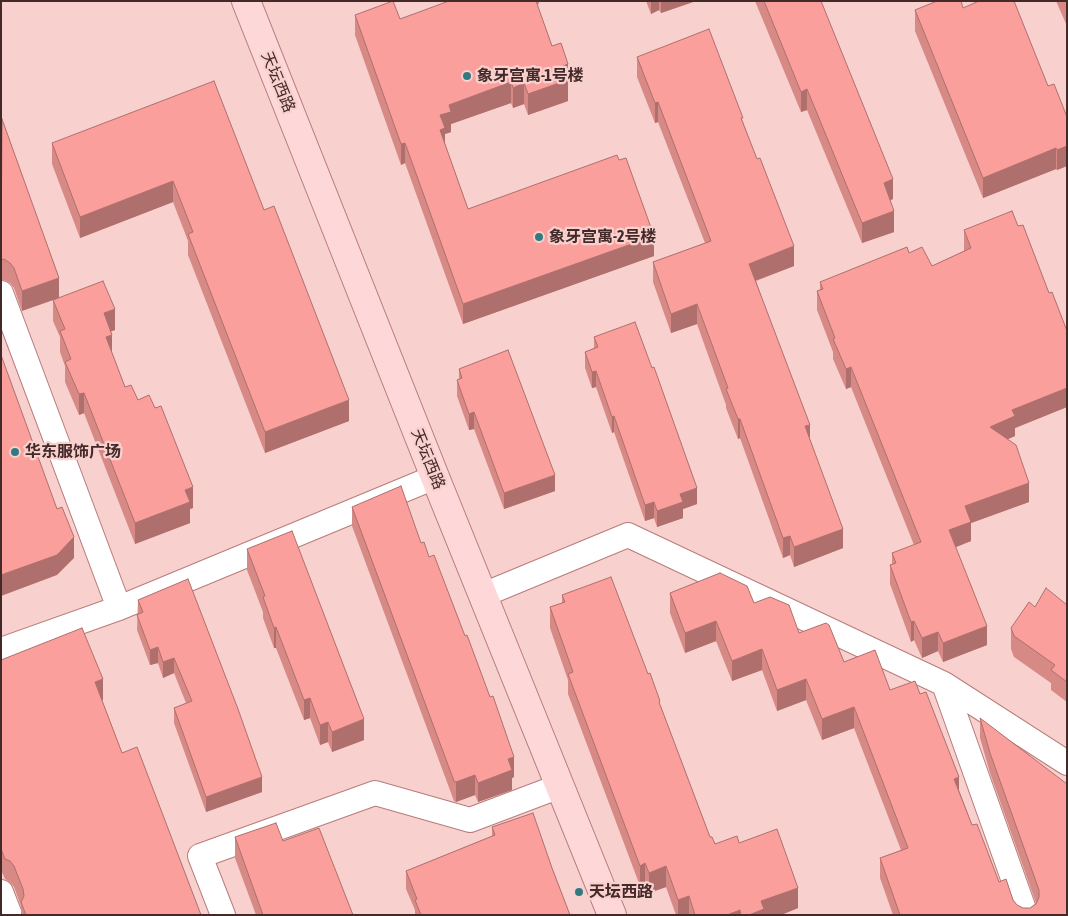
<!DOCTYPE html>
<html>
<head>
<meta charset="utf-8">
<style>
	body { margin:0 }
	#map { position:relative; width:1068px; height:916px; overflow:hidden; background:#f8d0ce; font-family:"Asap Condensed",sans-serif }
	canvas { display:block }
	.frame { position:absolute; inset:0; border:2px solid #432a29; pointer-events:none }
</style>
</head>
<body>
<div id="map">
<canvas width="1068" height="916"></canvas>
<div class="frame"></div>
</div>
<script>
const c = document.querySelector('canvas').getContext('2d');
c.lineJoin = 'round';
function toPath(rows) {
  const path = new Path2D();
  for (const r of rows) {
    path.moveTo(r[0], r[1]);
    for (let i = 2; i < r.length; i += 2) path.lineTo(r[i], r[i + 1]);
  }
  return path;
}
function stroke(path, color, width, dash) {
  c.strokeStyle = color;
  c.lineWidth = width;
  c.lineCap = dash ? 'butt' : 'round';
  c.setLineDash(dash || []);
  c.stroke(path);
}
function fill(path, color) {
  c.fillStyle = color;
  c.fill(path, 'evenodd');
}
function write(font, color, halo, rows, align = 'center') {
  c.font = font + ' "Asap Condensed","Noto Sans SC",sans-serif';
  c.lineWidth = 4.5;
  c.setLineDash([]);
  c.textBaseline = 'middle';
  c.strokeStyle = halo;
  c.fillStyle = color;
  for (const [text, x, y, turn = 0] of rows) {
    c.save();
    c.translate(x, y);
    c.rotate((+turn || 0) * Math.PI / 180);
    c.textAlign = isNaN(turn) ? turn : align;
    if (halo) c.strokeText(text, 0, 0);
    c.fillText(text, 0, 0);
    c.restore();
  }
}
const street = toPath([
	[1,293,119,608],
	[483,595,628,535,944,684,1026,915],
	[1,650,119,608,435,477],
	[944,684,1067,763],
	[1,892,10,915],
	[223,915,200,856,375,793,470,820,560,786]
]);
const secondary = toPath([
	[246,1,435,477,612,915]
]);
stroke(street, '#b87c7a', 26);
stroke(secondary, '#b87c7a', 30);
stroke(street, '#fff', 24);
stroke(secondary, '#fed8d8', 28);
fill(toPath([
	[539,1,539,4,537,5,552,46,568,64,568,101,528,115,524,104,513,108,511,103,451,124,451,132,445,134,445,145,468,209,654,256,463,324,405,163,401,165,355,35,355,15,400,19],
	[646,1,696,1,661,13,659,10,651,14],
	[755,1,821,1,893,199,890,200,894,232,862,243,807,110,801,112],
	[1056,1,1067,1,1067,26],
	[963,8,1048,86,1067,117,1067,166,1057,170,1056,169,983,198,915,31,915,10],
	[637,57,743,122,794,266,756,281,810,440,843,548,794,567,790,555,783,558,740,438,738,439,726,408,726,405,697,324,671,333,653,282,653,262,705,243,658,122,655,123,637,77],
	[1,120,59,278,22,311,14,288,10,283,4,280,1,280],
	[52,143,264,210,349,421,265,453,188,255,188,241,173,202,80,238,52,164],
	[1018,226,1067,331,1067,407,1015,428,1015,436,1008,439,1029,502,971,523,971,541,955,547,987,645,943,662,938,651,922,658,914,640,911,642,890,584,890,565,892,564,892,553,914,545,851,387,846,389,833,359,833,352,817,310,817,291,820,290,820,282,932,266,964,251,964,230],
	[53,300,115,330,110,331,112,353,125,387,138,400,193,508,190,509,190,523,135,544,84,413,79,415,65,382,65,366,60,352,60,337,53,321],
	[594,337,697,504,683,509,683,518,657,527,654,518,645,521,614,432,612,433,596,387,592,388,585,368,585,352,594,348],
	[459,369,555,491,504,509,474,429,469,430,457,396,457,380,459,379],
	[352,507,421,543,429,557,514,777,512,778,512,790,478,802,475,795,456,802,454,801,352,526],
	[247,549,364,740,332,752,328,742,320,745,310,718,304,720,276,648,274,648,263,618,263,612,247,570],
	[670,593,754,603,799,633,890,690,959,790,972,825,999,882,1017,905,1023,908,1030,908,1036,903,990,773,980,738,980,718,1067,915,893,915,880,878,880,858,901,850,854,728,822,740,806,700,777,711,762,670,732,681,716,641,685,653,670,613],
	[562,595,648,674,710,837,715,844,739,843,798,908,781,915,676,915,666,887,649,893,645,884,640,886,568,694,568,680,550,628,550,607,562,603],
	[138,600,262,792,206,812,174,723,174,708,186,703,174,673,163,678,158,663,150,665,137,630],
	[1067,605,1067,702,1051,690,1051,683,1014,657,1011,649,1011,628,1035,607],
	[1,660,103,700,102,700,122,753,201,915,21,915,21,906,14,887,10,882,5,879,1,870],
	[492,827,552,868,570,915,415,915,415,910,406,889,406,871,492,836],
	[235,837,283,841,353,915,256,915,235,858]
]), '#d78986');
fill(toPath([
	[651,1,659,1,659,10,651,14],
	[661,1,696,1,661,13],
	[568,64,568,101,528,115,528,94,563,66],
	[511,82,511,103,451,124,451,132,445,134,445,148,440,130,440,115,449,105],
	[524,83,524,104,513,108,513,88],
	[807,89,807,110,801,112,801,92],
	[658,102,658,122,655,123,655,103],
	[405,143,405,163,401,165,401,144],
	[1067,146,1067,166,1057,170,1057,150],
	[1056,148,1056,169,983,198,983,178],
	[893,179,893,199,884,203,884,183],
	[173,181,173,202,80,238,80,217],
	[894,211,894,232,862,243,862,223],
	[654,236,654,256,463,324,463,304],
	[794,246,794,266,749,283,749,264],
	[59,278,59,298,22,311,22,291],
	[697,304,697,324,671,333,671,314],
	[115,309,115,330,104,334,104,313],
	[112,335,112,355,106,337],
	[851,367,851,387,846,389,846,369],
	[596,371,596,387,592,388,592,372],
	[1067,388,1067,407,1015,428,1015,436,990,447,990,427,1012,410],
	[84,393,84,413,79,415,79,394],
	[349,400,349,421,265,453,265,432],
	[474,412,474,429,469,430,469,414],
	[614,416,614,432,612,433,612,417],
	[738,419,740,419,740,438,738,439],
	[810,425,810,444,805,426],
	[555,475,555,491,504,509,504,493],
	[1029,483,1029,502,971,523,971,541,949,550,949,530,965,506],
	[193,487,193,508,190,509,190,523,135,544,135,523,185,490],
	[697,488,697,504,683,509,683,518,657,527,657,511,680,494],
	[654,502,654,518,645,521,645,505],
	[843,529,843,548,794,567,794,547],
	[790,536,790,555,783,558,783,538],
	[74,537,74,558,57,575,1,596,1,575],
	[716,621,716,641,685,653,685,633],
	[914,621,914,640,911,642,911,622],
	[987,626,987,645,943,662,943,643],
	[276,627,276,648,274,648,274,628],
	[938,632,938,651,922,658,922,638],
	[158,647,158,663,150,665,150,650],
	[762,649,762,670,732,681,732,661],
	[174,658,174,673,163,678,163,662],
	[103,679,103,700,95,703,95,682],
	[806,679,806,700,777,711,777,690],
	[310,698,310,718,304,720,304,700],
	[854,707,854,728,822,740,822,719],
	[364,719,364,740,332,752,332,732],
	[328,722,328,742,320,745,320,725],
	[514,757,514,777,512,778,512,790,478,802,478,783,508,759],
	[475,775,475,795,456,802,456,782],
	[262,777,262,792,206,812,206,797],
	[959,777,959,798,954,779],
	[645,863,645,884,640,886,640,866],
	[666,866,666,887,649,893,649,873],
	[798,888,798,908,781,915,749,915,761,901],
	[689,896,689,915,678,915,678,900],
	[740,910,740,915,727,915]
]), '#af6f6d');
const building = toPath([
	[393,1,400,19,449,1,536,1,552,46,561,43,568,64,563,66,568,80,528,94,524,83,513,88,511,82,449,105,451,112,440,115,445,128,440,130,468,209,617,155,619,160,626,158,654,236,463,304,405,143,401,144,355,15,393,1],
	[764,1,821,1,893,179,884,183,894,211,862,223,807,89,801,92,764,1],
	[937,1,961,1,963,8,979,1,1014,1,1048,86,1054,84,1067,117,1067,146,1057,150,1056,148,983,178,915,10,937,1],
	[709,29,743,118,741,118,757,159,760,158,794,246,749,264,810,425,805,426,843,529,794,547,790,536,783,538,740,419,738,419,726,389,728,388,697,304,671,314,653,262,711,241,658,102,655,103,637,57,709,29],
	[214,81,264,210,274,206,349,400,265,432,188,234,193,232,173,181,80,217,52,143,214,81],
	[2,119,59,278,22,291,14,268,10,263,4,259,1,260,2,119],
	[1012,211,1018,226,1023,225,1049,293,1052,292,1067,331,1067,388,1012,410,1015,416,990,427,1016,445,1029,483,965,506,971,522,949,530,987,626,943,643,938,632,922,638,914,621,911,622,890,565,896,563,892,553,921,542,851,367,846,369,833,339,835,338,817,291,823,289,820,282,907,247,909,253,922,247,932,266,971,248,964,230,1012,211],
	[103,281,115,309,104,313,112,335,106,337,125,387,131,385,138,400,149,395,155,408,161,406,193,487,185,490,190,502,135,523,84,393,79,394,65,362,71,359,60,331,65,329,53,300,103,281],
	[635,322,652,368,654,367,697,488,680,494,683,502,657,511,654,502,645,505,614,416,612,417,596,371,592,372,585,352,598,347,594,337,635,322],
	[508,350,555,475,504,493,474,412,469,414,457,380,462,378,459,369,508,350],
	[1,355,57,509,62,507,74,537,57,555,1,575,1,355],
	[401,486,421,543,424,542,429,557,434,555,465,636,467,635,490,697,493,696,514,757,508,759,512,770,478,783,475,775,456,782,454,781,352,507,401,486],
	[292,531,364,719,332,732,328,722,320,725,310,698,304,700,276,627,274,628,263,597,265,596,247,549,292,531],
	[720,573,747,586,754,603,770,597,789,605,799,633,826,623,829,625,844,662,875,650,890,690,915,681,920,694,926,692,959,777,954,779,972,825,977,824,999,882,1006,879,1013,900,1017,905,1023,908,1030,908,1036,904,1039,897,1039,890,990,753,980,718,1067,784,1067,915,900,915,880,858,908,848,854,707,822,719,806,679,777,690,762,649,732,661,716,621,685,633,670,593,720,573],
	[611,577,648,674,650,673,660,701,659,702,710,837,712,837,715,844,737,836,739,843,777,829,798,888,761,901,764,909,749,915,741,915,740,910,727,915,695,915,689,896,678,900,666,866,649,873,645,863,640,866,568,674,573,672,550,607,565,602,562,595,611,577],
	[188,579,238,709,262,777,206,797,174,708,192,701,174,658,163,662,158,647,150,650,137,615,143,612,138,600,188,579],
	[1046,588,1067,605,1067,682,1051,670,1055,665,1014,636,1011,628,1029,602,1035,607,1046,588],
	[82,628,103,679,95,682,122,753,137,747,201,915,26,915,21,902,24,896,23,889,14,866,10,861,5,859,1,849,1,660,82,628],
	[533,813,552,868,570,915,421,915,415,900,417,899,406,871,495,835,492,827,533,813],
	[276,823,283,841,319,828,353,915,263,915,235,837,276,823]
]);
fill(building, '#fa9f9c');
stroke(building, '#af6f6d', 1);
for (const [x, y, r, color] of [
	[467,76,5,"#317a80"],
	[539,237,5,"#317a80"],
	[15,452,5,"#317a80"],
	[579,892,5,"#317a80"]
]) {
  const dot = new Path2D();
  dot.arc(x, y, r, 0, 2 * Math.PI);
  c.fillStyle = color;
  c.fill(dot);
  stroke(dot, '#f8d0ce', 2);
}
write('bold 16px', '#432a29', '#f8d0ce', [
	["象牙宫寓-1号楼",477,76],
	["象牙宫寓-2号楼",549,237],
	["华东服饰广场",25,452],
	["天坛西路",589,892]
], 'left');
write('16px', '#432a29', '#f8d0ce', [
	["天坛西路",278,82,68],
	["天坛西路",428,459,68]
]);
</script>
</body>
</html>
